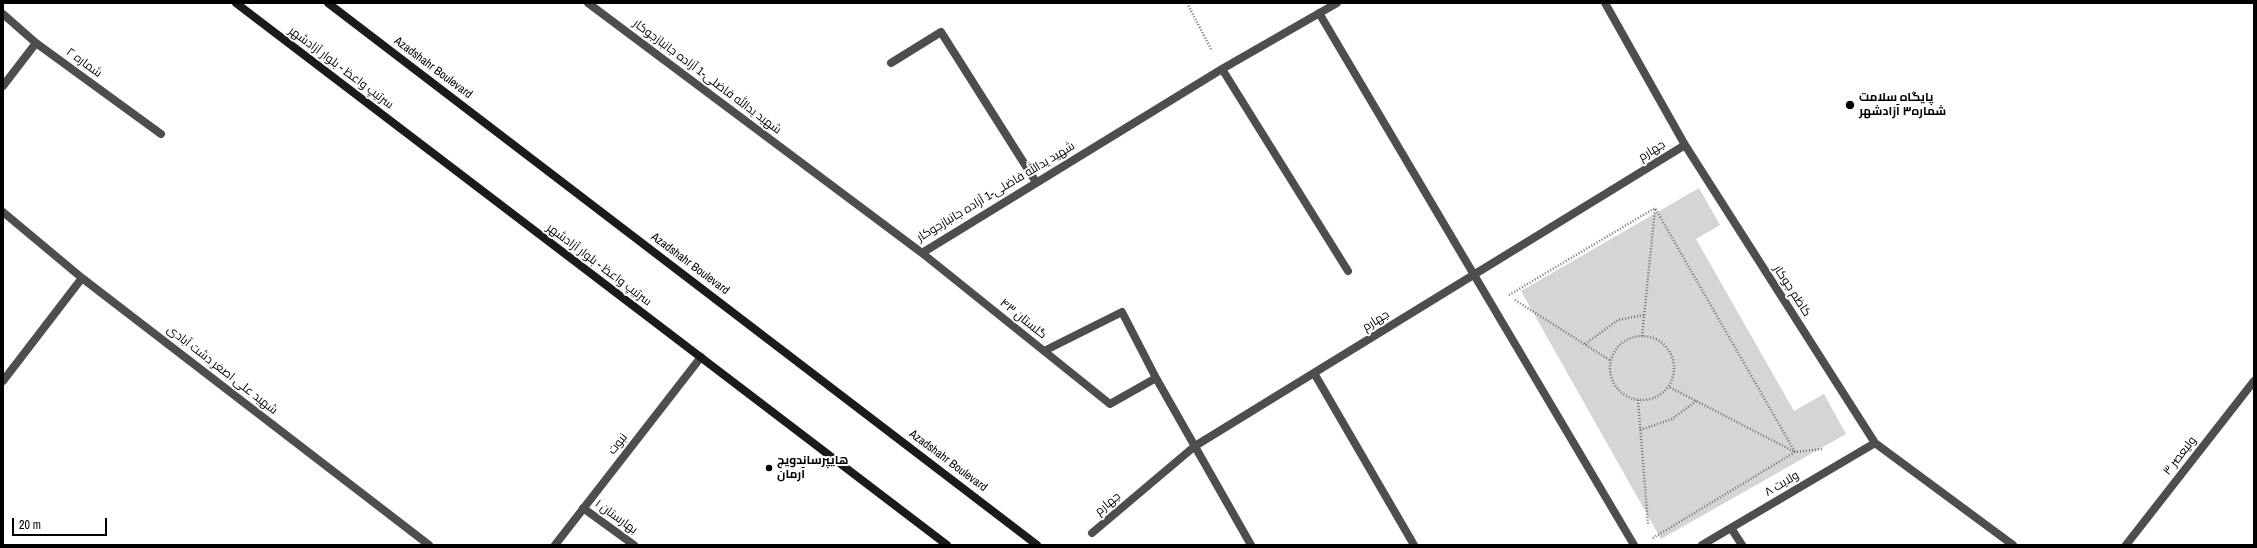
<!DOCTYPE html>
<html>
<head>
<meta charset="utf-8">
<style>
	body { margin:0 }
	#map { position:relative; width:2257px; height:548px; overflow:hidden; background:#fff; font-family:"Archivo Narrow",sans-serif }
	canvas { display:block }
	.frame { position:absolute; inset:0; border:4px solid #000; pointer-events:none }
	.scale { position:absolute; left:12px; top:518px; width:95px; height:18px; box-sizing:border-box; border:2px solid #000; border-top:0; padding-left:5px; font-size:12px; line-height:14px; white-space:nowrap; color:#000; -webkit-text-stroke:3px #fff; paint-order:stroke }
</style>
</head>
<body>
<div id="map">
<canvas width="2257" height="548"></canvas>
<div class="frame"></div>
<div class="scale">20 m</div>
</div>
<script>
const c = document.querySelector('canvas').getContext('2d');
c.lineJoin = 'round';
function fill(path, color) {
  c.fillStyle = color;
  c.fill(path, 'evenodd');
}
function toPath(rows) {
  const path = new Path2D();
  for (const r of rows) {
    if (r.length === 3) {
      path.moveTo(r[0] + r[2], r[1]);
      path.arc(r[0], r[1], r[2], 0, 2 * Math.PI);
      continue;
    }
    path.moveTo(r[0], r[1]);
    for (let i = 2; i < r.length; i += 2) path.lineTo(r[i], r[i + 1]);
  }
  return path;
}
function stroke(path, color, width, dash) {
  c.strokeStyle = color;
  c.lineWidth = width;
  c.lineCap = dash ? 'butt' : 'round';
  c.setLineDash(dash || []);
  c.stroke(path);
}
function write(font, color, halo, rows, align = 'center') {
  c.font = font + ' "Archivo Narrow",Cairo,sans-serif';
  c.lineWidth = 4;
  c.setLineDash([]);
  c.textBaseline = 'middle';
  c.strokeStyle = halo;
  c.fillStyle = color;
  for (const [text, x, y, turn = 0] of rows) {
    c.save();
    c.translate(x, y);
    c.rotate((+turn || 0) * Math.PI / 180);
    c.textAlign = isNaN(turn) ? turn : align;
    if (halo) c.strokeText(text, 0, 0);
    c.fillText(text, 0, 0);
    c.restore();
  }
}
fill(toPath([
	[1699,188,1720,225,1696,239,1794,411,1824,394,1846,434,1661,539,1521,291]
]), '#d5d5d5');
stroke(toPath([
	[1187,3,1212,51],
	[1509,295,1655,208,1795,452,1669,387],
	[1515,300,1611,361],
	[1642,336,1655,209],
	[1642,368,32],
	[1585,344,1618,320,1644,315],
	[1638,400,1648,524],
	[1640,430,1672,419,1696,401],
	[1653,538,1795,452,1822,449]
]), '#707070', 2.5, [1, 2]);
stroke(toPath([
	[588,3,922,253,1222,69,1337,3],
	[1605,3,1685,145,1875,443,2013,545],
	[1319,13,1634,545],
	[3,14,36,43],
	[891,63,941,32,1036,182],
	[1222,69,1348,271],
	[3,86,36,43,161,134],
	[3,212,82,278,429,545],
	[922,253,1044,351,1110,404,1156,378,1122,312,1044,351],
	[1314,373,1414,545],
	[1156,378,1251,545],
	[3,381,82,278],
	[583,508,634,545],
	[1731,528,1742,545],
	[1092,533,1195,446,1685,145],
	[555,545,701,357],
	[1702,545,1875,443],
	[2126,545,2254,381]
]), '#4e4e4e', 8);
stroke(toPath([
	[236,3,947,545],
	[328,3,1037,545]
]), '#1b1b1b', 8);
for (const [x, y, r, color] of [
	[1850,105,5,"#000"],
	[769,468,4,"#000"]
]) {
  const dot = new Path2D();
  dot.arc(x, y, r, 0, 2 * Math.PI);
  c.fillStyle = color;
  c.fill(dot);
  stroke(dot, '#fff', 1.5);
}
write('12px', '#000', '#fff', [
	["شماره ۲",84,63,36],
	["سرتیپ واعظ - بلوار آزادشهر",341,68,37],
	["Azadshahr Boulevard",433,68,37],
	["شهید یدالله فاضلی-1 آزاده جانبازجوکار",707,77,37],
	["جهارم",1652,151,-32],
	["شهید یدالله فاضلی-1 آزاده جانبازجوکار",996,192,-31],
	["Azadshahr Boulevard",690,264,37],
	["سرتیپ واعظ - بلوار آزادشهر",599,265,37],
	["کاظم جوکار",1792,291,57],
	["گلستان ۴۳",1023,319,39],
	["جهارم",1376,321,-32],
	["شهید علی اصغر دشت آبادی",222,370,38],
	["نبوت",618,444,-52],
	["ولیعصر ۳",2180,456,-52],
	["Azadshahr Boulevard",948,461,37],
	["ولایت ۸",1782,484,-31],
	["جهارم",1108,504,-40],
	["بهارستان ۱",616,517,36]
]);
write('bold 12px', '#000', '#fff', [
	["پایگاه سلامت",1859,98],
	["شماره۳ آزادشهر",1859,112],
	["هایپرساندویچ",777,461],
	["آرمان",777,475]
], 'left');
</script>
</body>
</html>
